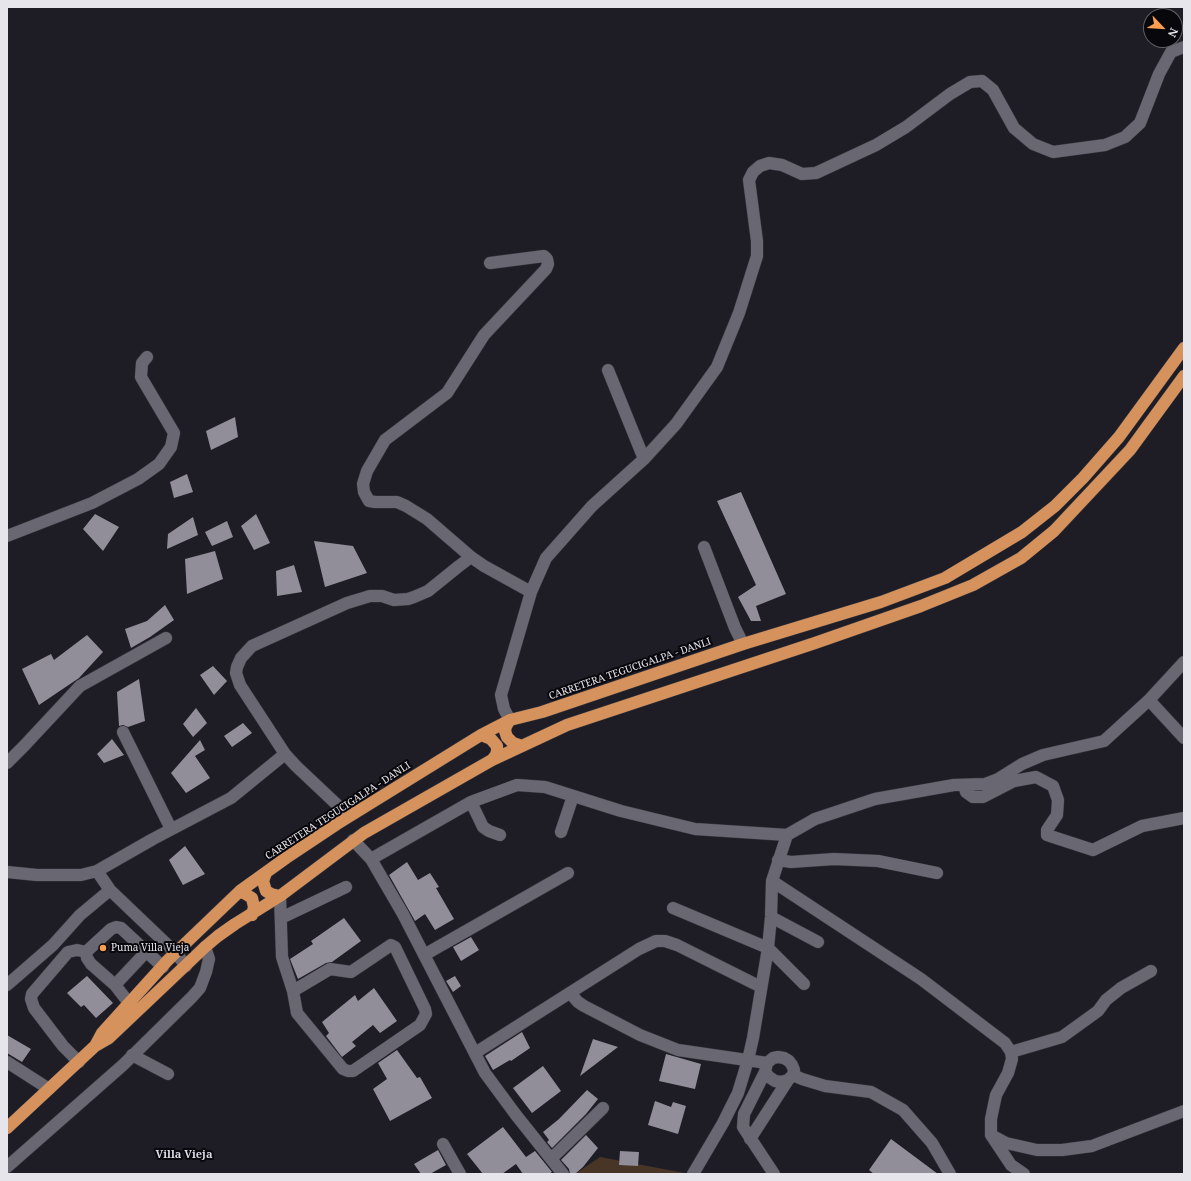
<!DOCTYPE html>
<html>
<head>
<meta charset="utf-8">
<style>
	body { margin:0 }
	#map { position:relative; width:1191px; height:1181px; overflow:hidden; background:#1e1c25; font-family:"Noto Serif",serif }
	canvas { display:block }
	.frame { position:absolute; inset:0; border:8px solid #e7e5ec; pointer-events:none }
	.north { position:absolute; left:1143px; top:8px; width:40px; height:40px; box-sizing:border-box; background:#08070b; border:1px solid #616065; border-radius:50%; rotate:115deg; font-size:11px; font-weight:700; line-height:16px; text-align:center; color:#e7e5ec }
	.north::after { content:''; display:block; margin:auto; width:14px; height:18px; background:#fb9e51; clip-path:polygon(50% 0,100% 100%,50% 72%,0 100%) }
</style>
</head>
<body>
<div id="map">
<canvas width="1191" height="1181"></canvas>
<div class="frame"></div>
<div class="north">N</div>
</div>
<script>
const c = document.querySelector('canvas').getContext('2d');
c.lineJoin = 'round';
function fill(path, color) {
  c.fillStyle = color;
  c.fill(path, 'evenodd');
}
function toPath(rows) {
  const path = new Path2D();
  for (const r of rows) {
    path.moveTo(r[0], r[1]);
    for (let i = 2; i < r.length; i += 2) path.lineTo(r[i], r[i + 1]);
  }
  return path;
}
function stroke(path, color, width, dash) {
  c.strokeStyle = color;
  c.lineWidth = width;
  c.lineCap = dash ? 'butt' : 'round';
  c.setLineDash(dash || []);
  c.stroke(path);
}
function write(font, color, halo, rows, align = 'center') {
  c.font = font + ' "Noto Serif",serif';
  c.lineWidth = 4;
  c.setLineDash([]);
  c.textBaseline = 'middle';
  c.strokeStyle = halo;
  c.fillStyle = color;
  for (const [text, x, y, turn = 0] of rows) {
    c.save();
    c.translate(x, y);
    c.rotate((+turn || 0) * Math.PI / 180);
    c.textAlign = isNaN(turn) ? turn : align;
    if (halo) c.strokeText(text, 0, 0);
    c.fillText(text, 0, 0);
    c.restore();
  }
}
fill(toPath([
	[600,1157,690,1174,575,1174]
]), '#483526');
fill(toPath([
	[235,417,238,437,211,450,206,431],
	[187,474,193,492,174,498,170,482],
	[741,492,786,594,756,606,761,621,751,621,738,597,756,585,717,501],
	[95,514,119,527,103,551,83,529],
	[256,514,270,543,254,550,241,526],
	[193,517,198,535,167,549,168,534],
	[227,521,233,537,212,546,205,532],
	[314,541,353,546,367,573,325,587],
	[215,551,223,579,187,594,185,559],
	[294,565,302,592,277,596,276,571],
	[165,605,174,620,150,637,131,648,125,629,147,621],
	[87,635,103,652,79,678,39,705,22,669,51,654,54,660],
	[213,666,227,681,214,695,200,675],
	[139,679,145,721,128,727,123,725,119,726,117,692],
	[196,708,207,723,193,737,183,724],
	[243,723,252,733,232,747,224,736],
	[112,739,124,755,104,763,97,754],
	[200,740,205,750,195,756,210,778,186,793,171,773],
	[185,846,205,874,183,885,169,860],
	[407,862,418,880,430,873,439,887,436,888,454,919,435,930,425,914,415,921,389,875],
	[344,918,361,941,332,962,326,963,298,979,290,959,313,944,311,941],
	[471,937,479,950,461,961,453,947],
	[87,976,113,1003,96,1018,84,1005,81,1007,67,993],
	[455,976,461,986,453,992,446,981],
	[374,988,397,1021,380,1033,373,1025,352,1042,356,1046,342,1057,326,1036,329,1033,322,1022,355,995,358,1001],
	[522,1032,530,1048,511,1061,510,1060,493,1070,485,1056],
	[7,1035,31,1049,22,1062,7,1053],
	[593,1039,618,1047,580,1076],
	[397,1050,417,1078,420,1077,432,1098,390,1121,373,1089,387,1079,378,1063],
	[666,1054,701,1064,695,1089,659,1081],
	[543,1066,561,1091,532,1113,513,1088],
	[587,1090,598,1099,586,1114,552,1148,547,1142,549,1140,543,1132,559,1119],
	[655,1101,671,1107,673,1102,686,1106,678,1134,648,1125],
	[503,1127,526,1157,535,1151,552,1172,549,1174,523,1174,516,1164,502,1174,483,1174,467,1154],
	[586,1135,598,1148,583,1167,575,1174,570,1174,569,1169,561,1160],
	[891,1139,938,1174,874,1174,869,1170],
	[438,1150,446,1165,430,1174,421,1174,414,1164],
	[620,1151,639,1152,638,1166,619,1165]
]), '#918e9a');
const minor = toPath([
	[490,263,544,256,547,259,548,264,546,269,484,335,447,393,385,440,367,471,363,484,364,492,369,501,375,502,397,502,406,506,427,519,471,557,484,566,531,592],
	[608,370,644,459],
	[7,536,92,503,138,479,159,464,171,447,174,433,141,377,142,363,147,357],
	[704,547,735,628,743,644],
	[1149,700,1184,738],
	[510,720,504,709,501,695,531,592,546,558,592,506,644,459,676,424,717,367,739,313,757,256,757,241,749,180,753,172,760,166,769,163,782,165,802,174,816,173,876,145,906,127,950,94,970,82,982,81,993,90,1014,128,1033,144,1053,152,1105,145,1125,137,1140,123,1159,74,1171,52,1184,47],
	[123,732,171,829],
	[7,763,24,746,80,686,166,638],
	[964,785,966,792,973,797,983,797,1014,781,1036,777,1053,786,1058,800,1057,815,1047,830,1047,835,1093,850,1142,826,1184,818],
	[471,802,483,827,489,831,500,835],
	[349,816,296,766,285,754,240,685,236,673,237,667,241,658,252,646,347,603,370,596,382,596,394,600,408,599,414,597,428,591,459,566,471,557],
	[561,832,573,796],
	[353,840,371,859,403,914,485,1073,516,1115,563,1174],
	[371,859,471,802,517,785,545,787,621,811,695,829,787,835,815,819,875,799,954,785,985,784,998,779,1022,764,1043,755,1104,741,1149,700,1184,662],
	[778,860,791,862,834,859,878,861,937,873],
	[97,871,110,890,176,953,186,966],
	[7,872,37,875,81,875,97,871,153,839,231,798,285,754],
	[772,881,921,979,1005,1043,1011,1052,1012,1059,1008,1073,996,1095,991,1119,991,1135,1011,1165,1024,1174],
	[280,896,282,957,293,991,297,1013,343,1069,348,1071,353,1071,420,1025,426,1014,425,1009,395,947,391,945,351,972,330,969,293,991],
	[673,908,768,948,804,984],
	[771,917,818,942],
	[281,918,346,887],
	[424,955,568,873],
	[7,985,53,945,80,915,110,890],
	[115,985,146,952],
	[570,993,578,1002,584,1006,640,1035,678,1050,767,1063],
	[129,1003,115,985,91,964,87,958,86,952,111,929,116,927,121,928,163,967],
	[1011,1052,1062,1037,1098,1011,1106,1000,1121,988,1151,971],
	[475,1053,639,949,656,941,665,941,677,945,761,987],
	[132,1055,168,1074],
	[778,1057,784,1058,789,1061,792,1065,794,1070,793,1075,788,1080,781,1082,775,1081,769,1077,765,1072,767,1063,773,1058,778,1057],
	[7,1062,49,1089],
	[79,1062,63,1046,34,1008,31,999,32,994,68,952,77,950,86,952],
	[765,1072,744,1114,743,1127,774,1174],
	[793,1075,802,1079,825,1086,871,1092,903,1110,932,1143,950,1174],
	[991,1135,1006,1143,1037,1150,1062,1150,1092,1146,1184,1111],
	[750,1139,788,1080],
	[443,1144,460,1174],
	[551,1159,603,1108],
	[7,1167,123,1065,192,997,200,988,206,972,209,959,205,947],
	[693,1174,723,1123,738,1093,748,1060,753,1038,768,948,771,917,772,881,787,835]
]);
const highway = toPath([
	[510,720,506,726,505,731,507,737,513,743,522,746],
	[481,735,491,739,497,746,497,751,496,755,492,760],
	[266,873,263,881,266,891,271,894,280,896],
	[239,892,244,893,252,898,254,907,252,915],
	[95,1046,102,1033,168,960,240,891,286,858,337,824,481,735,510,720,542,712,743,644,881,602,945,578,1022,532,1055,506,1083,478,1119,437,1184,348],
	[7,1128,95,1046,109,1038,205,947,218,936,235,924,280,896,364,833,492,760,567,725,815,643,921,606,973,585,1021,558,1054,531,1130,450,1184,376]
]);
stroke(minor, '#39383f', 13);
stroke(highway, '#39383f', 13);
stroke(minor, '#696772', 12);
stroke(highway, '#d6925c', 12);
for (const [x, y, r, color] of [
	[103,948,4,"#fb9e51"]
]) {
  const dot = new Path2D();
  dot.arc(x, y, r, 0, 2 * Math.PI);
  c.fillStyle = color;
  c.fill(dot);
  stroke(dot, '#08070b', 1.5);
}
write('10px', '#e7e5ec', '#08070b', [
	["CARRETERA TEGUCIGALPA - DANLI",630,669,-19],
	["CARRETERA TEGUCIGALPA - DANLI",338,811,-33]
]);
write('10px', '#e7e5ec', '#08070b', [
	["Puma Villa Vieja",111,948]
], 'left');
write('bold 11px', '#dbd8e5', '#08070b', [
	["Villa Vieja",184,1155]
]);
</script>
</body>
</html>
